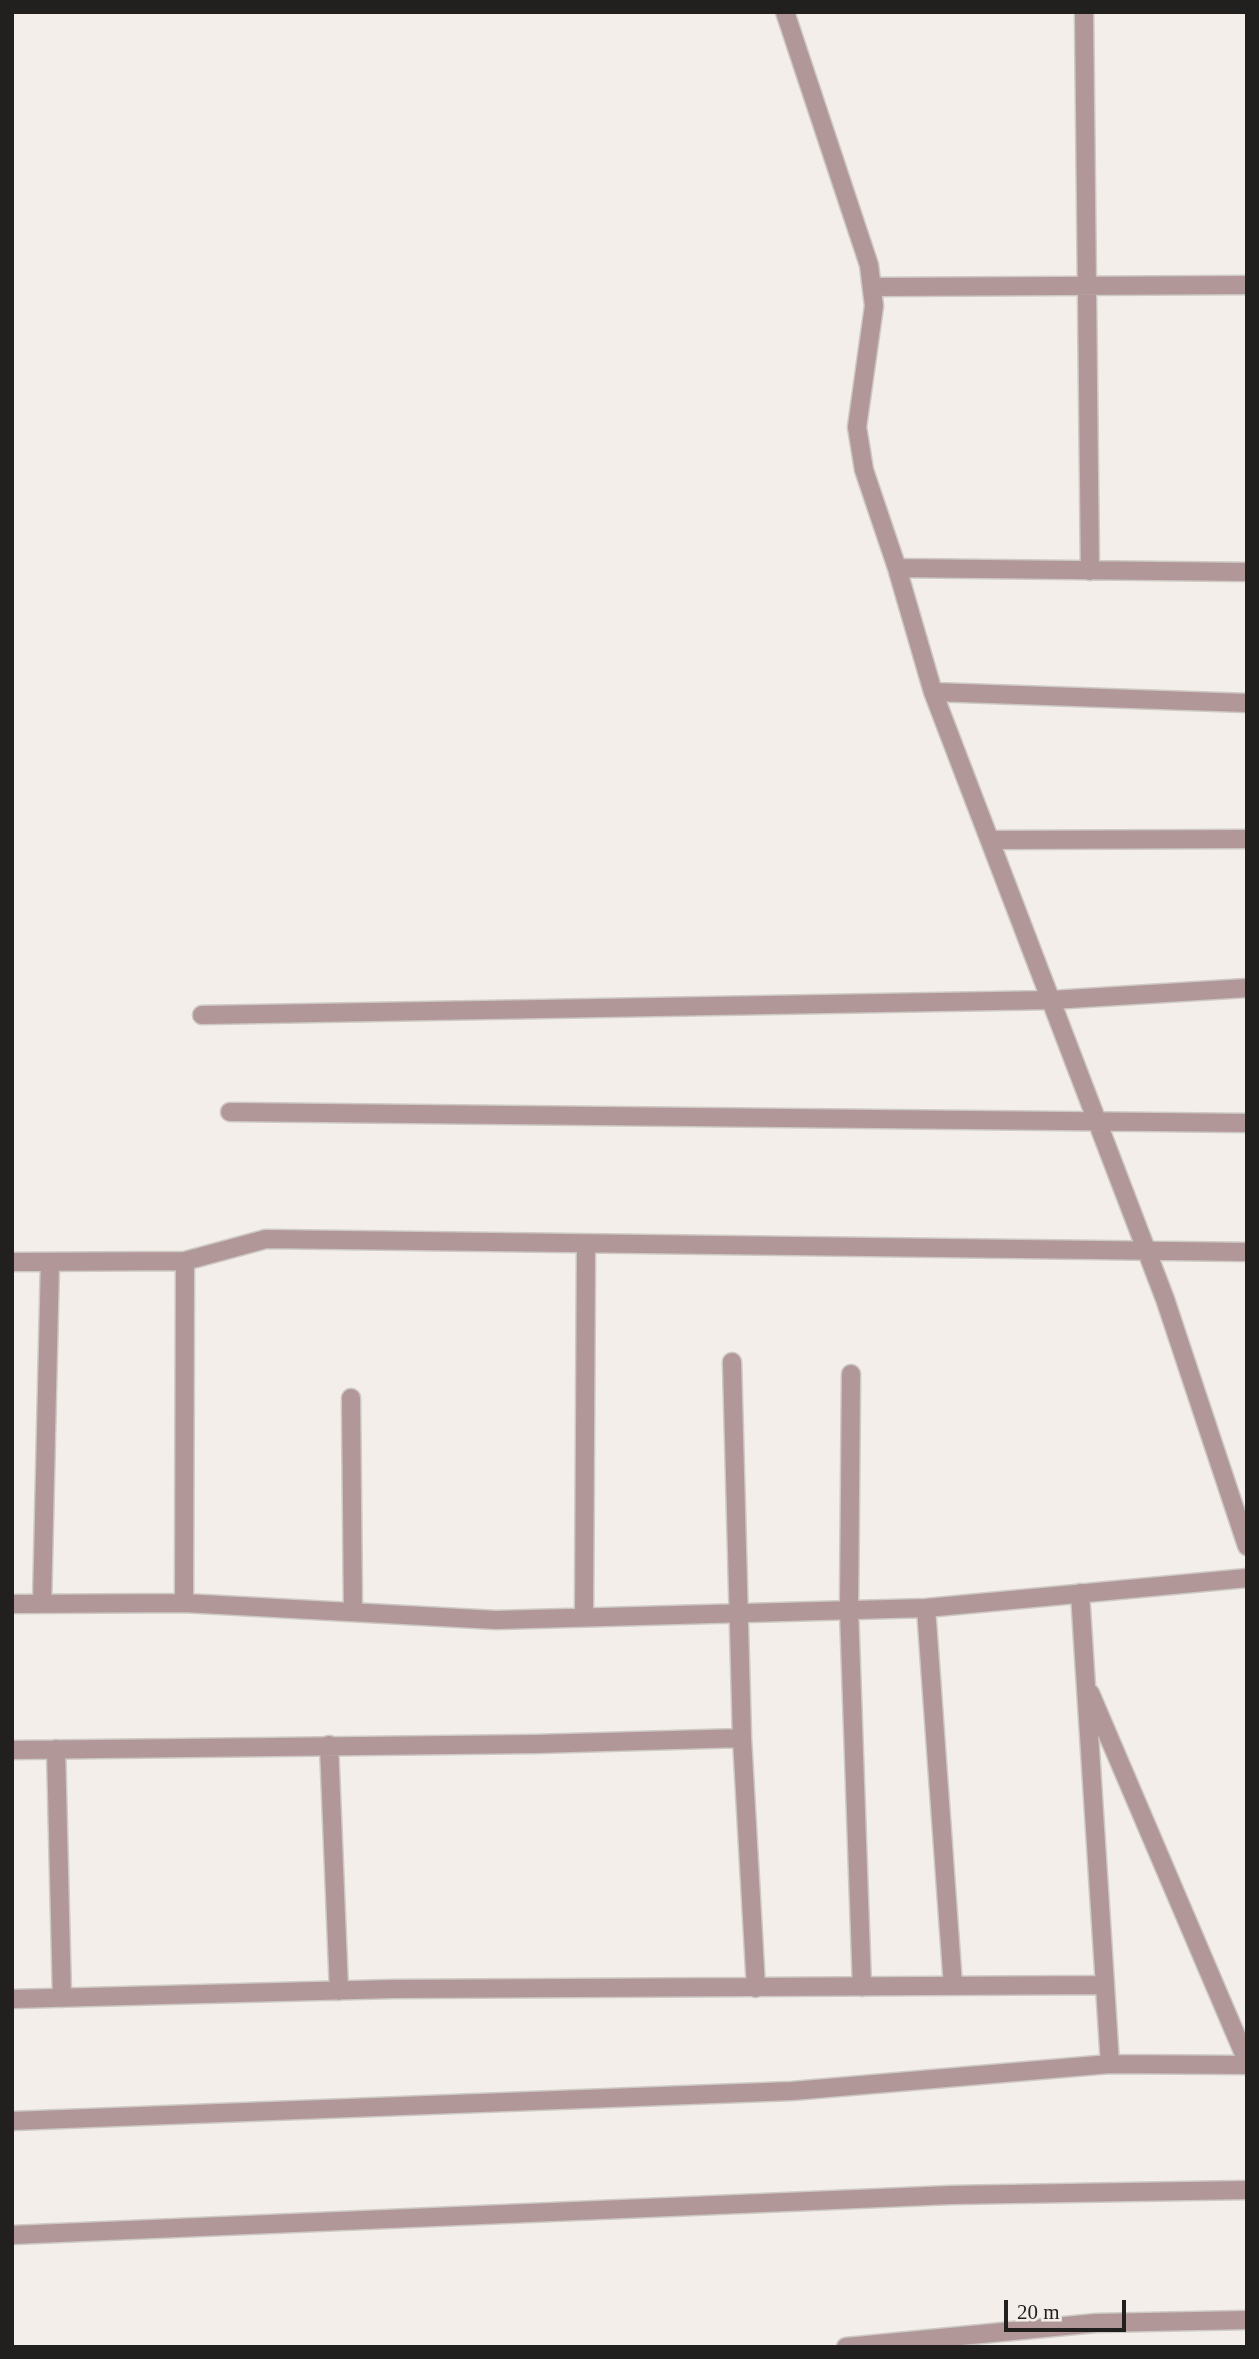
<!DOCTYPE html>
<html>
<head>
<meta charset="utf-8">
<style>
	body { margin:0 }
	#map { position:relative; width:1259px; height:2359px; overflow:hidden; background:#f3eeea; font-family:"Times New Roman",serif }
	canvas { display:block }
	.frame { position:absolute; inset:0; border:14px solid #21201e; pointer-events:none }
	.scale { position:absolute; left:1004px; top:2300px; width:122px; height:32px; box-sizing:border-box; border:4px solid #21201e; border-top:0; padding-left:9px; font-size:21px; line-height:24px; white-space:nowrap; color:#21201e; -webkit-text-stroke:5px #f3eeea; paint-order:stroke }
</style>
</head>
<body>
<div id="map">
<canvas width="1259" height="2359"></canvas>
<div class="frame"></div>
<div class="scale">20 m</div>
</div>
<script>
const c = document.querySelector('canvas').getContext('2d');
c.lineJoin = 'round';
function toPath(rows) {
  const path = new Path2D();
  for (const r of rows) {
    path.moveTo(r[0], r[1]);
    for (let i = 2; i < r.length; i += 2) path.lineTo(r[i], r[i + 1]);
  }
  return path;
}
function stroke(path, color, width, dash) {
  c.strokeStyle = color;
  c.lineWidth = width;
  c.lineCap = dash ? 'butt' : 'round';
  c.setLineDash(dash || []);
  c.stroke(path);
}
const street = toPath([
	[785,12,869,265,874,306,857,427,864,470,897,568,933,692,1165,1299,1247,1546],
	[1084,12,1090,571],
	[872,287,1247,285],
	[897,568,1247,572],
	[933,692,1247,703],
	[990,840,1247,839],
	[202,1015,1052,1000,1247,988],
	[230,1112,1247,1123],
	[12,1262,185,1261,266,1239,1247,1252],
	[851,1374,849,1610,862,1987],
	[351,1398,353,1612],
	[1080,1593,1110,2064],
	[184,1603,185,1261],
	[12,1604,184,1603,496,1620,926,1608,1247,1578],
	[42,1604,50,1262],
	[926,1608,953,1986],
	[584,1617,586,1246],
	[1090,1693,1247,2061],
	[742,1738,756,1988],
	[329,1745,339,1991],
	[56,1749,62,1998],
	[12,1750,536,1744,742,1738,732,1362],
	[12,1999,393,1989,1104,1985],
	[12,2121,792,2091,1110,2064,1247,2065],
	[12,2235,951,2195,1247,2190],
	[846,2347,1096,2323,1247,2320]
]);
stroke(street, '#cdc9c5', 21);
stroke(street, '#b29798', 18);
</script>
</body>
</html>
